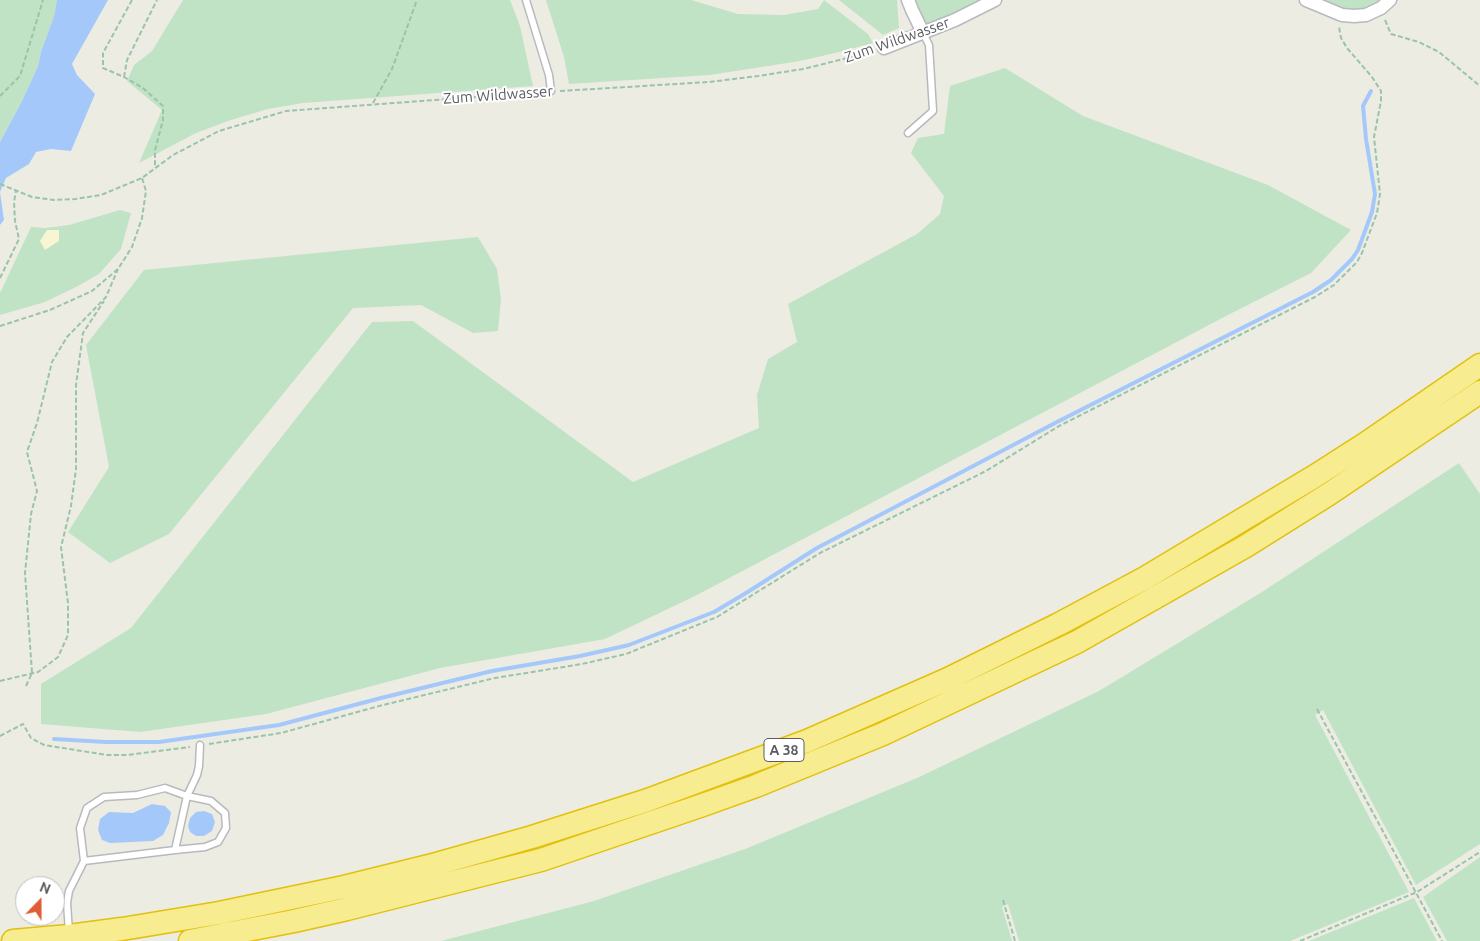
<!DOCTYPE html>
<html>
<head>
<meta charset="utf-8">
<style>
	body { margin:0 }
	#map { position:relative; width:1480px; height:941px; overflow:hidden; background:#edece2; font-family:Ubuntu,sans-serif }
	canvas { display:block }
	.north { position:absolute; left:15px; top:876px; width:50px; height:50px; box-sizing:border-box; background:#fff; border:1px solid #bdbec0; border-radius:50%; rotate:22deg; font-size:14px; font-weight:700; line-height:20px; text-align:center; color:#5b5d62 }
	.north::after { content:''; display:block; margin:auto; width:18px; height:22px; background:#df5c35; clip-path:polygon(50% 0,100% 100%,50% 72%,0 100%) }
</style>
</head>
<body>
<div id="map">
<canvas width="1480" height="941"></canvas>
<div class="north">N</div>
</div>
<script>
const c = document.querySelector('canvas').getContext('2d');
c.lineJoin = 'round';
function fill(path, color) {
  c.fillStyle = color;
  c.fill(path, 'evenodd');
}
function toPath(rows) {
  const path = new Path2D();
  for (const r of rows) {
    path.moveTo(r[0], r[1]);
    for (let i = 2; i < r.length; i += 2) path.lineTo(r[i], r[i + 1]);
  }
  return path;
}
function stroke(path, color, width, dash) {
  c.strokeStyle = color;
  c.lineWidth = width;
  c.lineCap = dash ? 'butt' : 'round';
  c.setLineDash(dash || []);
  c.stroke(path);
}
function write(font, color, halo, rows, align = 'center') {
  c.font = font + ' Ubuntu,sans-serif';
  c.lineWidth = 4;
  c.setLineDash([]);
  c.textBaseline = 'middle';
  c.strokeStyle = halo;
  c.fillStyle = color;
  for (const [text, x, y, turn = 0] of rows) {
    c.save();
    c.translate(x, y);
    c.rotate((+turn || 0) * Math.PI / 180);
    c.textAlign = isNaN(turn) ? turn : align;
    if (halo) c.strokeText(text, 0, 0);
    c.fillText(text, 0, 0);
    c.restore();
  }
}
fill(toPath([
	[0,0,57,0,54,16,41,52,38,66,22,101,0,142],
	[183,0,510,0,520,26,533,86,303,103,268,109,231,120,196,133,139,163,162,110,127,81,134,65,152,51],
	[546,0,691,0,738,14,784,15,818,9,824,0,868,34,873,43,835,53,800,61,710,75,569,84,564,57],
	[839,0,897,0,899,28,883,35],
	[908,0,995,0,923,33],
	[1306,0,1390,0,1366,15],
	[1005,68,1083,116,1268,185,1351,230,1311,273,1226,316,695,596,605,639,440,668,266,714,140,732,41,724,41,684,131,628,372,322,413,321,633,482,759,428,757,395,768,359,797,342,788,304,917,234,940,214,944,196,911,153,918,138,944,134,950,86],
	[120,210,131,213,121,249,99,274,78,286,45,302,0,315,0,293,31,227,46,228,69,225],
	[478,237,497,269,501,299,498,331,473,333,421,305,353,308,169,534,110,563,68,532,109,467,86,345,144,270],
	[1459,463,1480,494,1480,844,1416,885,1323,710,1315,715,1409,892,1290,941,1019,941,1008,904,1002,907,1012,941,441,941,594,901,745,849,917,778,1099,691,1262,592],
	[1480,857,1480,941,1447,941,1423,897],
	[1414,898,1437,941,1309,941]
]), '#c0e3c5');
fill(toPath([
	[47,230,59,230,59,241,45,250,40,241]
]), '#f8f5d2');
fill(toPath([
	[57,0,108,0,72,64,77,75,95,94,71,151,51,149,36,152,29,164,6,178,0,192,4,220,0,225,0,142,22,101,38,66,41,52,54,16],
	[152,804,165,806,171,812,169,823,163,835,153,841,110,843,102,840,98,830,100,819,109,812,133,813],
	[204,811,212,814,215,822,212,831,204,836,196,836,190,832,188,826,190,818,196,812]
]), '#a5c8fa');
stroke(toPath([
	[54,739,106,742,159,742,279,725,381,698,492,671,580,656,629,645,714,612,746,593,817,548,1057,422,1313,292,1331,280,1352,259,1358,250,1372,212,1375,194,1366,139,1363,106,1371,91]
]), '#a5c8fa', 4);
const lane = toPath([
	[526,0,549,75,551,91],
	[908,133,933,111,929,45,923,33],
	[84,861,80,828,87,808,104,797,137,795,165,788,187,796,211,801,225,813,226,828,218,842,205,847,175,850],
	[69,932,67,903,69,891,84,861,175,850,187,796,197,775,199,766,200,745]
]);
const street = toPath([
	[908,0,912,10,923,33],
	[1306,0,1342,15,1354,16,1366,15,1381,8,1390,0],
	[884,48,955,20,995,0]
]);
const highway = toPath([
	[13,941,69,936,122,929,219,913,344,887,429,866,532,837,645,801,807,741,948,679,1059,624,1145,578,1315,476,1365,444,1480,365],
	[190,941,294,921,347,909,541,860,700,806,756,786,883,734,1077,642,1246,546,1329,494,1480,392]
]);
stroke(lane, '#b8b9be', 9);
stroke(street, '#b8b9be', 15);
stroke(highway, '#e2c00c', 25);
stroke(toPath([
	[132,0,103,53,103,68,124,77,143,88,163,106,163,120,155,150,155,168],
	[1385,20,1391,34,1419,42,1439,52,1480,86],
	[124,77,127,60,157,0],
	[560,91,709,82,758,76,803,69,872,52],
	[0,96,20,76,43,0],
	[373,103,392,69,417,0],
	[0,184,32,197,54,200,75,199,101,195,142,178,173,155,219,131,286,111,543,92],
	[0,278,19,239,15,221,14,202,16,191],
	[0,326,50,310,92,291,118,269,132,247,142,218,146,191,142,178],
	[0,681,38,672,58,657,68,635,68,603,61,547,71,506,76,469,76,385,83,333,104,301],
	[26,686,32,673,25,573,31,514,37,491,27,452,37,423,52,362,67,337,106,297,118,269],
	[1317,709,1442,941],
	[0,736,23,724,31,738,44,745,107,755,127,755,190,747],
	[209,744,281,733,383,705,495,678,582,664,626,654,717,617,820,553,986,471,1059,426,1315,297,1334,285,1357,262,1362,253,1377,213,1380,194,1374,137,1381,101,1381,91,1372,77,1347,48,1341,38,1339,27],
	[1003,900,1015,941],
	[1300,941,1417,892,1480,852]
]), '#9ac3ac', 2, [5, 2.5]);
stroke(lane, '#fff', 6);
stroke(street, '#fff', 12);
stroke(highway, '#f7ec8f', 22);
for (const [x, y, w] of [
	[784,750,40]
]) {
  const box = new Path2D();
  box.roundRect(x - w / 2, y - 11.5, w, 23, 4);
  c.fillStyle = '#fff';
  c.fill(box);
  stroke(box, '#5b5d62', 1);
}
write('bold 14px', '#5b5d62', null, [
	["A 38",784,750]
]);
write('15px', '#5b5d62', '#fff', [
	["Zum Wildwasser",897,40,-19],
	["Zum Wildwasser",498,95,-4]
]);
</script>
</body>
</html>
